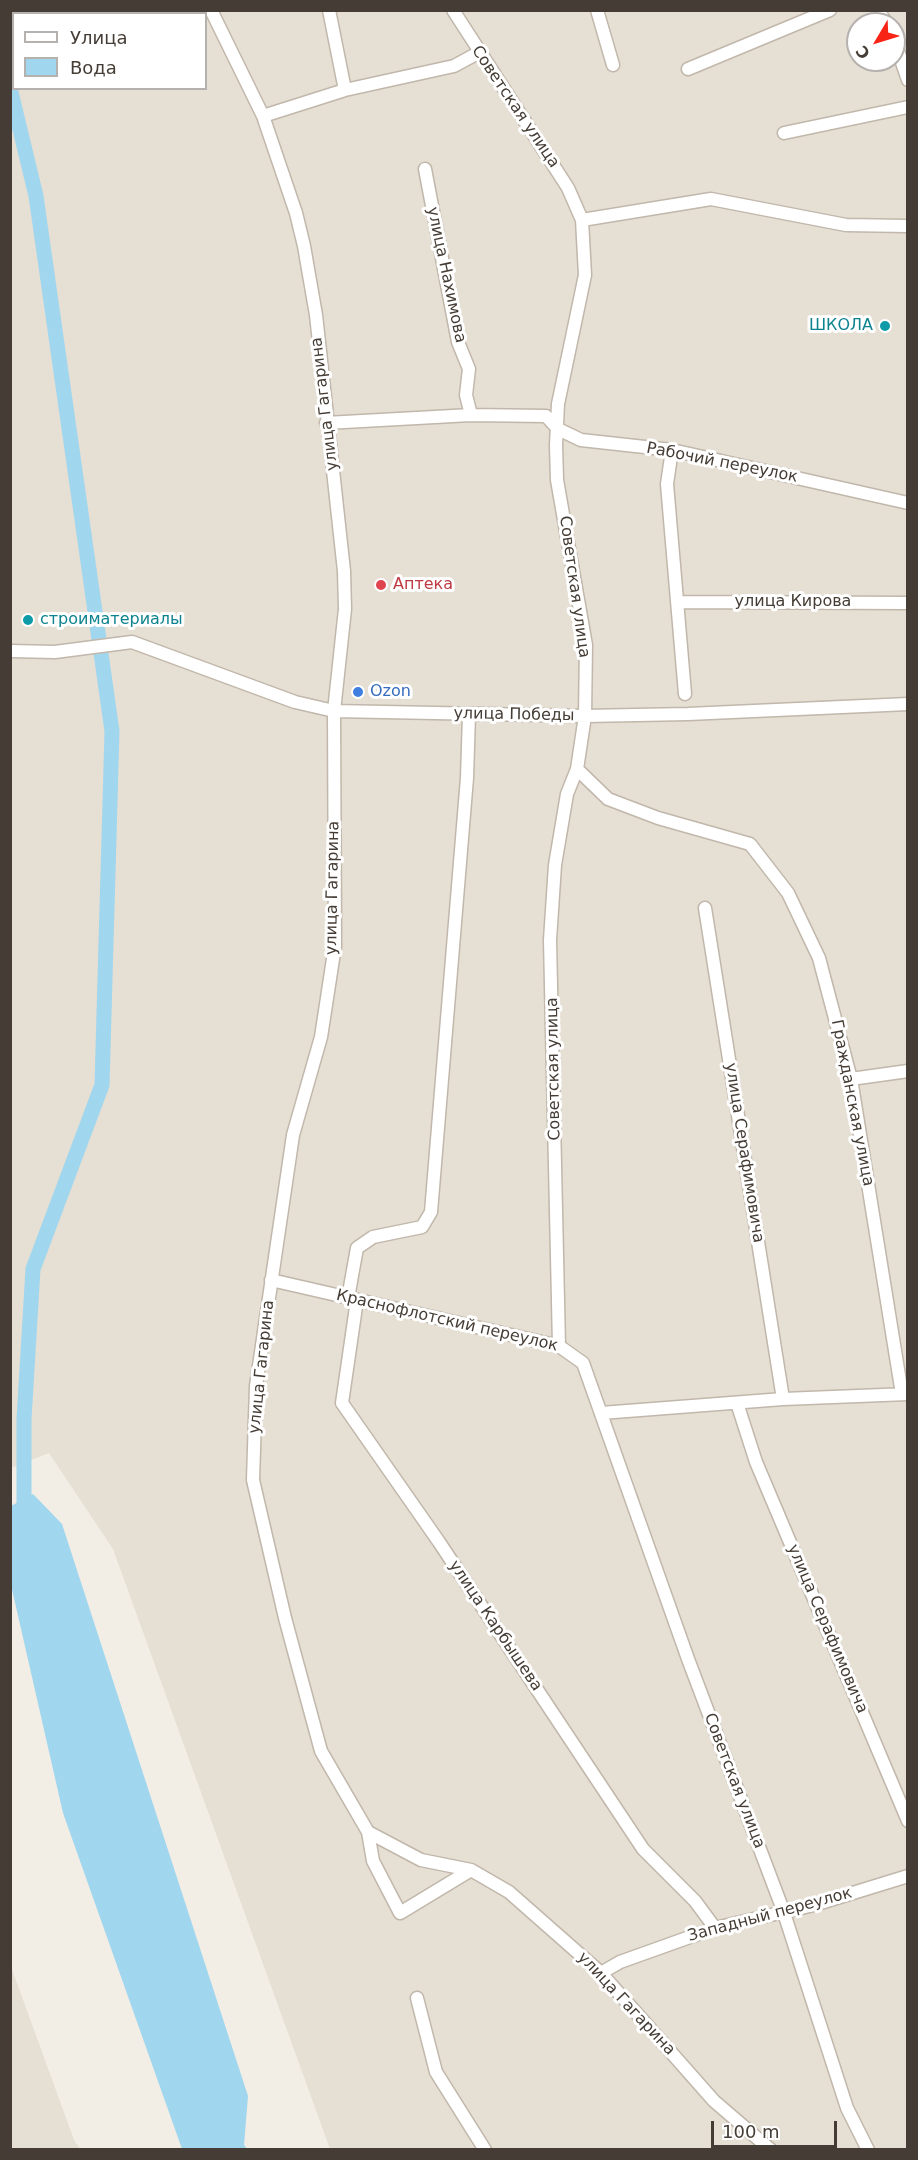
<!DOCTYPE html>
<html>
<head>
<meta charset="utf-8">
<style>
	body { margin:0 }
	#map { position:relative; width:918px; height:2160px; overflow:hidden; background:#f2ede5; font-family:"DejaVu Sans",sans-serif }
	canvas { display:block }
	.frame { position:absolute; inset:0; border:12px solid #453d35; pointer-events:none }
	.legend { position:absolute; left:12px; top:12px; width:195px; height:78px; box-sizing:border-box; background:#fff; border:2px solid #b5b1ae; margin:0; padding:8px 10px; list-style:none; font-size:18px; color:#453d35 }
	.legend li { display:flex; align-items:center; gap:12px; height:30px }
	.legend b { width:30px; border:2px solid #b5b1ae }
	.north { position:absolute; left:846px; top:12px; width:60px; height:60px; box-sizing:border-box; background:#fff; border:2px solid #b5b1ae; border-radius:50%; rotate:232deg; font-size:16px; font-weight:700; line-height:24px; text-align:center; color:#453d35 }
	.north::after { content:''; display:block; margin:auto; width:21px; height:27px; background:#f82517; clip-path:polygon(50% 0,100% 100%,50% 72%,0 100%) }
	.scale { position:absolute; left:711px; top:2121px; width:126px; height:27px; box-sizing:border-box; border:3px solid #453d35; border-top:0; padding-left:8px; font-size:18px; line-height:21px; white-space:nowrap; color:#453d35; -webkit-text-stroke:4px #fff; paint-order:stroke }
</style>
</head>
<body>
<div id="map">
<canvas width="918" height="2160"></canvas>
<div class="frame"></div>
<ul class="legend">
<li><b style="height:8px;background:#fff"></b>Улица</li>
<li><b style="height:16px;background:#a1d6ef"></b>Вода</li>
</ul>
<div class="north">С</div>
<div class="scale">100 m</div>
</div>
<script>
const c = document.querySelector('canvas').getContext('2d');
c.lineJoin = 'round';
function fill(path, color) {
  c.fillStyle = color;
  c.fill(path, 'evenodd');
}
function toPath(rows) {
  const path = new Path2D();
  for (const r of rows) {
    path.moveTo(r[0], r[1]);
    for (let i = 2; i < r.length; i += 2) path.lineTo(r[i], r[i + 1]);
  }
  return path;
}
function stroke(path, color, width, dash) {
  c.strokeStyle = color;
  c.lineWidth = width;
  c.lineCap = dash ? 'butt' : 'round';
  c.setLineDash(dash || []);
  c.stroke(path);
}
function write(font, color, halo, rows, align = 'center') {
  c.font = font + ' "DejaVu Sans",sans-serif';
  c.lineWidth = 6;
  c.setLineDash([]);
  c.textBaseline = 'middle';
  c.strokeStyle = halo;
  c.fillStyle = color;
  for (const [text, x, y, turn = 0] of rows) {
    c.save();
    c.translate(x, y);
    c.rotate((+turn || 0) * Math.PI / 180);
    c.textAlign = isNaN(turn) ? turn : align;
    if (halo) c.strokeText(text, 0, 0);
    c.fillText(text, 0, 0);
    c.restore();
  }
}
fill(toPath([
	[11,11,907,11,907,2149,330,2149,113,1549,49,1453,11,1468],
	[14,14,206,14,206,88,14,88],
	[858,24,894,24,894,60,858,60],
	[10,1964,74,2140,80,2149,11,2149]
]), '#e6dfd3');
fill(toPath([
	[33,1494,62,1524,248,2096,244,2145,247,2149,182,2149,63,1813,11,1585,11,1506]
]), '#a1d6ef');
stroke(toPath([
	[10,88,36,196,112,731,102,1085,33,1269,24,1419,24,1519]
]), '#a1d6ef', 15);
const minor = toPath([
	[211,10,263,116,296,213,304,246,316,315,344,571,345,609,334,711,335,946,321,1037,293,1135,256,1386,253,1480,285,1618,321,1751,368,1832,421,1860,471,1870,509,1892,601,1973,714,2101,771,2150],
	[329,10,345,90],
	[453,10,568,188,582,220,585,275,558,404,556,445,557,480,586,645,585,716,577,769,567,794,555,865,550,940,559,1346],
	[597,10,613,65],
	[878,10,887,24],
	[894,39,908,80],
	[688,69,830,10],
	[263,116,345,90,454,66,478,53],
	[784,133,908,107],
	[425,169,458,342,469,369,466,395,471,415],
	[582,220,711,199,846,225,908,226],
	[326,423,471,415,546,416,558,429,581,440,672,450,908,503],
	[672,450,667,484,685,694],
	[678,602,908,603],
	[10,651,55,652,132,642,295,702,334,711,585,716,688,714,908,704],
	[577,769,608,799,658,818,750,844,788,893,819,958,851,1079,902,1394],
	[705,908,783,1399],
	[851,1079,908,1071],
	[271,1280,559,1346,583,1363,688,1659,783,1910,847,2108,868,2150],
	[348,1298,357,1248,373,1237,422,1227,431,1212,467,778,469,715],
	[357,1300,342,1403,439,1542,643,1849,695,1901,715,1928],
	[737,1403,756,1462,908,1821],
	[601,1413,783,1399,908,1394],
	[368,1832,373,1861,400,1913,471,1870],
	[601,1973,620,1962,715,1928,814,1905,908,1876],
	[417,1998,436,2072,485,2150]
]);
stroke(minor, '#c1b7ab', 15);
stroke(minor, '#fff', 12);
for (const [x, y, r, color] of [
	[885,326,6,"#0f9aa8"],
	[381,585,6,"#e0444e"],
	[28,620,6,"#0f9aa8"],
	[358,692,6,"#3f7fe0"]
]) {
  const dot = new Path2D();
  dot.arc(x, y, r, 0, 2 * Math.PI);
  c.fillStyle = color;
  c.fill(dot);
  stroke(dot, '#fff', 2);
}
write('16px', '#453d35', '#fff', [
	["Советская улица",515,107,56],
	["улица Нахимова",446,275,78],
	["улица Гагарина",325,404,-97],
	["Рабочий переулок",722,463,11],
	["Советская улица",574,587,82],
	["улица Кирова",793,602],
	["улица Победы",514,715,1],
	["улица Гагарина",333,888,-89],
	["Советская улица",554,1069,-91],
	["Гражданская улица",852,1103,79],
	["улица Серафимовича",744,1153,81],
	["Краснофлотский переулок",447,1321,13],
	["улица Гагарина",262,1367,-84],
	["улица Карбышева",495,1626,56],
	["улица Серафимовича",827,1629,67],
	["Советская улица",734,1781,69],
	["Западный переулок",770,1915,-15],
	["улица Гагарина",626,2004,47]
]);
write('16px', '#0d838f', '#fff', [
	["ШКОЛА",873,326],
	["строиматериалы",40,620,"left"]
], 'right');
write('16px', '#be3a42', '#fff', [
	["Аптека",393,585]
], 'left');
write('16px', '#366cbe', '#fff', [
	["Ozon",370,692]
], 'left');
</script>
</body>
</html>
